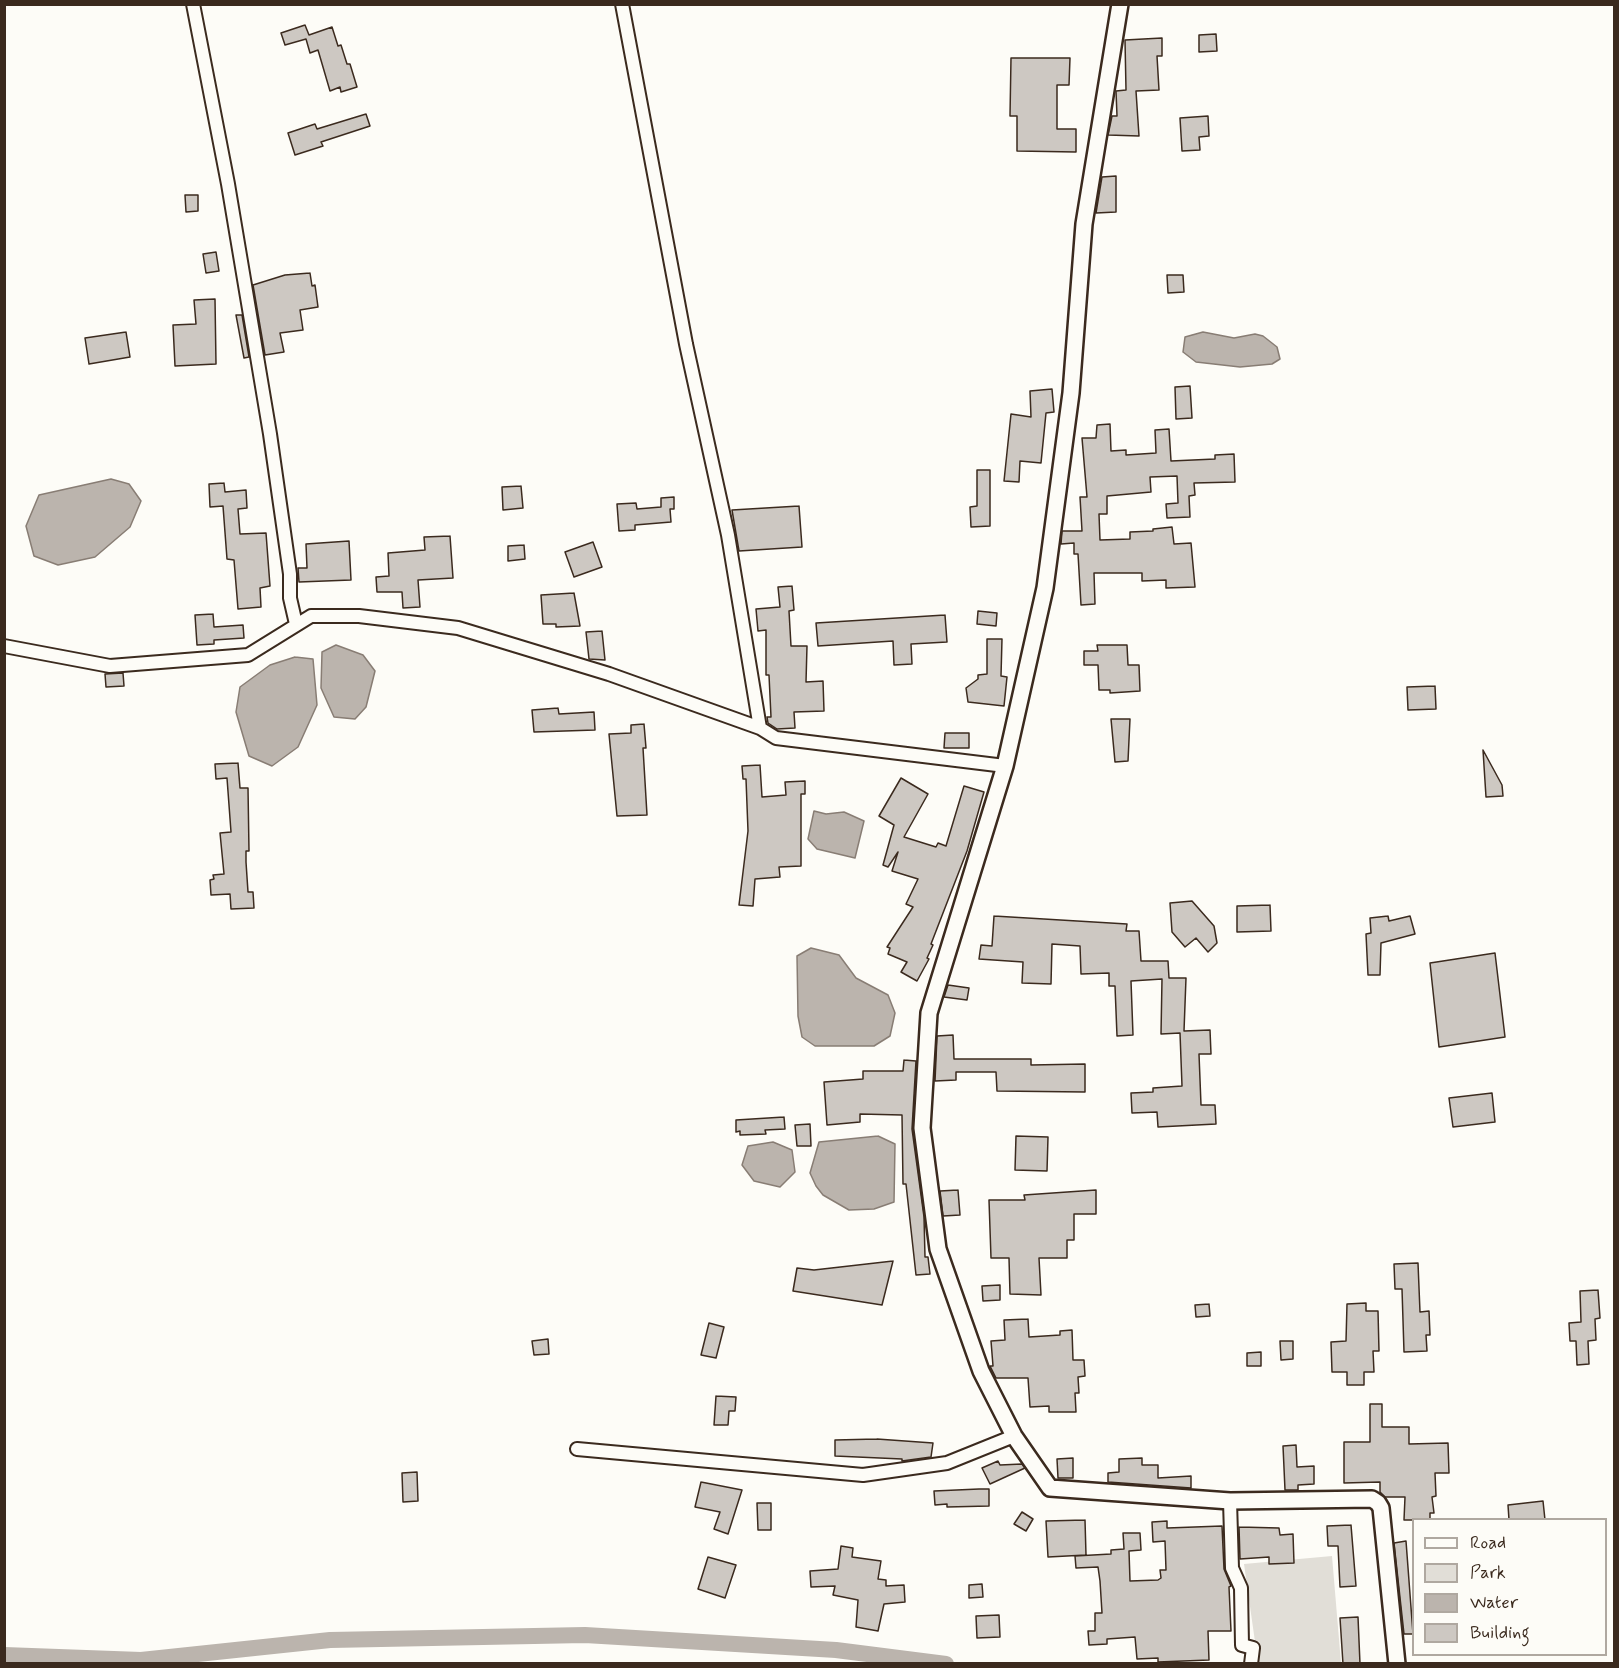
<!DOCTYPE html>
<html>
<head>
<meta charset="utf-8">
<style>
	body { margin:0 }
	#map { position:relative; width:1619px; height:1668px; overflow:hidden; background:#fdfcf7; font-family:Mynerve,sans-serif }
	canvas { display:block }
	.frame { position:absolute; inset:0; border:6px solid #3b2a1e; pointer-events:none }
	.legend { position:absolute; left:1412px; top:1518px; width:195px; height:138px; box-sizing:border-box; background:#fdfcf7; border:2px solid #afa8a0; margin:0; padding:8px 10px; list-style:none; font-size:18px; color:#3b2a1e }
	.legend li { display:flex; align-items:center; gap:12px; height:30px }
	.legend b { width:30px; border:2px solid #afa8a0 }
</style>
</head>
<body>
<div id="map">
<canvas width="1619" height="1668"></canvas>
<div class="frame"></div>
<ul class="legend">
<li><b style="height:8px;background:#fdfcf7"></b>Road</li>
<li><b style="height:16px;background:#e1ded7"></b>Park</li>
<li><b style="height:16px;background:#bbb4ad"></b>Water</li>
<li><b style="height:16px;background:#cdc8c2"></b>Building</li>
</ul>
</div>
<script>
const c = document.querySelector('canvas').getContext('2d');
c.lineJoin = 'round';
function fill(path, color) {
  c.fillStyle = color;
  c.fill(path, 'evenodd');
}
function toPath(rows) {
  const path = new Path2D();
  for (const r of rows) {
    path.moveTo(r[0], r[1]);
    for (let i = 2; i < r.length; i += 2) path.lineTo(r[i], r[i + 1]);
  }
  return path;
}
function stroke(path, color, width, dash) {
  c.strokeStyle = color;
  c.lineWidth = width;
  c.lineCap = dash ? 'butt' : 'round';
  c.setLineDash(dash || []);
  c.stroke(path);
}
fill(toPath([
	[1332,1556,1341,1663,1258,1663,1244,1564]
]), '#e1ded7');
const water = toPath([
	[1203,332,1234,338,1255,334,1263,336,1277,347,1280,359,1272,364,1240,367,1196,362,1183,352,1185,337,1203,332],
	[111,479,129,484,141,501,130,527,95,557,58,565,34,556,26,526,39,495,111,479],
	[336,645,363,655,375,671,366,707,355,719,334,717,321,688,322,652,336,645],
	[295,657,313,659,317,705,298,747,272,766,249,756,236,712,240,687,270,665,295,657],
	[814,811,826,814,844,812,864,821,855,858,817,849,808,839,814,811],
	[811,948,839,955,856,978,888,995,895,1013,890,1036,874,1046,815,1046,802,1037,798,1016,797,956,811,948],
	[878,1136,895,1144,894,1202,874,1209,849,1210,823,1195,816,1186,810,1173,819,1142,878,1136],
	[773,1142,792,1150,795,1172,780,1187,754,1181,742,1165,748,1146,773,1142]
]);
fill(water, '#bbb4ad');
stroke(water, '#887d74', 1.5);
stroke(toPath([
	[4,1655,141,1660,330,1640,585,1635,836,1650,946,1664]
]), '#bbb4ad', 16);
const building = toPath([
	[305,25,309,35,332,27,338,46,341,45,347,64,350,64,357,87,341,92,340,87,330,91,318,50,310,53,306,39,285,45,281,33,305,25],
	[1216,34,1217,51,1199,52,1199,35,1216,34],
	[1162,38,1162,56,1157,56,1159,90,1136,91,1139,136,1108,135,1112,116,1117,116,1116,91,1126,90,1125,40,1162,38],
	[1011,58,1070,58,1069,85,1057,85,1057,129,1076,129,1076,152,1017,151,1017,116,1010,116,1011,58],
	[366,114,370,126,321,142,323,146,295,155,288,133,315,124,317,129,366,114],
	[1208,116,1209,136,1199,137,1200,150,1182,151,1180,118,1208,116],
	[1116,176,1116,212,1096,213,1102,177,1116,176],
	[185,195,198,195,198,211,186,212,185,195],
	[216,252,219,271,206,273,203,254,216,252],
	[310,273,312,286,315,285,318,307,300,310,303,330,280,333,284,352,265,355,253,285,285,275,310,273],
	[1167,275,1183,275,1184,292,1168,293,1167,275],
	[215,299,216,364,175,366,173,325,196,324,194,300,215,299],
	[236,315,242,315,249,357,244,358,236,315],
	[126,332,130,357,89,364,85,338,126,332],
	[1190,386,1192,418,1176,419,1175,387,1190,386],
	[1052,389,1054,412,1046,413,1041,463,1020,461,1019,482,1004,481,1011,414,1031,417,1030,391,1052,389],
	[1110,424,1111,451,1126,450,1126,455,1156,453,1155,430,1169,429,1171,461,1215,459,1215,455,1234,454,1235,482,1194,483,1195,495,1189,496,1190,517,1167,518,1166,504,1178,503,1177,476,1150,477,1151,492,1107,496,1107,514,1099,514,1100,540,1130,539,1130,532,1153,531,1153,529,1172,527,1174,544,1191,543,1195,587,1166,588,1166,580,1142,581,1142,573,1094,573,1095,604,1081,605,1078,554,1074,554,1074,543,1061,544,1062,531,1082,531,1080,497,1087,497,1082,438,1096,438,1097,425,1110,424],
	[977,470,990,470,990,526,971,527,970,507,977,506,977,470],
	[224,483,225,492,246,490,247,508,238,509,240,534,266,533,270,586,260,588,261,607,238,609,234,560,227,559,223,506,210,507,209,484,224,483],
	[521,486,523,508,503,510,502,487,521,486],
	[674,497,674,509,670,509,671,522,635,525,635,530,619,531,617,504,636,503,637,509,661,507,661,498,674,497],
	[799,506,802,547,739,551,732,510,799,506],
	[450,536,453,578,418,580,420,607,403,608,402,592,377,592,376,577,389,576,388,553,425,550,424,537,450,536],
	[349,541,351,580,299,582,298,568,307,568,306,544,349,541],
	[593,542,602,567,574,577,565,552,593,542],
	[524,545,525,559,508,561,508,546,524,545],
	[792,586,794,610,789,611,791,646,807,646,806,682,823,681,824,711,794,712,795,728,777,729,768,723,767,717,771,717,769,675,766,675,766,630,758,631,756,609,780,607,778,587,792,586],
	[574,593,580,626,556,627,556,624,543,624,541,595,574,593],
	[978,611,997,613,996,626,977,624,978,611],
	[213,614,214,627,243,625,244,638,214,640,214,644,197,645,195,615,213,614],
	[945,615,947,642,911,644,912,664,894,665,893,641,818,646,816,623,945,615],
	[602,631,605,660,589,659,586,632,602,631],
	[987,639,1002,639,1001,676,1007,677,1004,706,968,702,966,688,978,679,978,675,987,674,987,639],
	[1097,645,1127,645,1128,665,1139,665,1140,691,1110,693,1110,690,1099,690,1098,665,1084,665,1084,651,1098,651,1097,645],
	[123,673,124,686,106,687,105,674,123,673],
	[1435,686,1436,709,1408,710,1407,687,1435,686],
	[558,708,559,714,594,712,595,730,534,732,532,710,558,708],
	[1111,719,1130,719,1128,761,1115,762,1111,719],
	[644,724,646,748,643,748,647,815,617,816,609,734,631,733,631,725,644,724],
	[945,733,969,733,969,748,944,748,945,733],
	[1483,750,1502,785,1503,796,1486,797,1483,750],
	[238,763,240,788,248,788,249,851,246,851,246,862,248,892,253,892,254,908,231,909,230,894,211,895,210,880,214,879,213,875,224,874,220,833,231,832,227,778,216,779,215,764,238,763],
	[760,765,762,797,786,795,785,782,805,781,805,794,801,794,801,866,779,867,780,877,755,879,753,906,739,905,748,831,746,779,743,779,742,766,760,765],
	[901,778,928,794,904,837,936,847,938,843,946,846,964,786,984,792,967,851,931,944,933,945,927,958,929,959,917,981,901,972,907,962,888,954,890,948,887,947,913,907,906,904,918,879,892,871,898,852,888,867,883,865,894,825,879,816,901,778],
	[1192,901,1214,926,1217,943,1208,952,1196,938,1185,947,1172,932,1170,903,1192,901],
	[1270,905,1271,931,1237,932,1237,906,1270,905],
	[994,916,1127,924,1126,931,1139,931,1141,961,1168,961,1169,978,1186,978,1184,1031,1210,1030,1211,1054,1199,1054,1201,1105,1215,1105,1216,1124,1158,1127,1157,1112,1132,1113,1131,1093,1153,1092,1153,1088,1182,1086,1180,1033,1161,1034,1162,979,1131,981,1133,1035,1117,1036,1115,986,1109,986,1109,973,1081,974,1080,946,1052,944,1051,984,1022,983,1023,962,979,959,981,945,992,946,994,916],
	[1388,916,1389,921,1410,916,1415,934,1381,943,1380,975,1368,975,1366,934,1371,933,1370,918,1388,916],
	[1495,953,1505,1037,1439,1047,1430,963,1495,953],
	[948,985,969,988,967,1000,944,997,948,985],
	[953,1035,954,1059,1031,1059,1031,1065,1085,1064,1085,1092,997,1091,996,1072,956,1072,956,1080,935,1081,937,1036,953,1035],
	[904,1060,916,1061,912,1129,924,1217,925,1257,928,1257,930,1274,916,1275,906,1184,903,1184,902,1115,860,1114,860,1122,827,1125,824,1082,863,1079,863,1071,903,1071,904,1060],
	[1492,1093,1495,1122,1453,1127,1449,1098,1492,1093],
	[784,1117,785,1129,765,1130,766,1134,740,1135,740,1131,736,1132,736,1120,784,1117],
	[810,1124,811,1146,797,1146,795,1125,810,1124],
	[1016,1136,1048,1137,1047,1171,1015,1170,1016,1136],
	[958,1190,960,1215,943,1216,940,1191,958,1190],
	[1096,1190,1096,1214,1074,1214,1074,1240,1067,1240,1067,1258,1039,1258,1041,1295,1010,1294,1009,1258,991,1258,989,1200,1025,1200,1024,1195,1096,1190],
	[893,1261,882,1305,793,1291,797,1268,814,1270,893,1261],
	[1418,1263,1420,1312,1429,1311,1430,1335,1426,1335,1427,1351,1404,1352,1402,1289,1395,1289,1394,1264,1418,1263],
	[1000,1285,1000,1300,983,1301,982,1286,1000,1285],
	[1598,1290,1600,1318,1595,1319,1596,1340,1588,1341,1589,1364,1577,1365,1576,1341,1570,1341,1569,1323,1581,1322,1580,1291,1598,1290],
	[1366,1303,1366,1311,1378,1311,1379,1351,1373,1351,1374,1372,1364,1372,1364,1385,1347,1385,1347,1372,1332,1372,1331,1342,1346,1341,1347,1304,1366,1303],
	[1209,1304,1210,1316,1196,1317,1195,1305,1209,1304],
	[1028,1319,1029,1337,1060,1335,1060,1331,1072,1330,1073,1360,1084,1360,1085,1376,1078,1377,1079,1393,1075,1393,1076,1412,1049,1412,1049,1406,1030,1407,1028,1378,996,1378,990,1366,993,1366,991,1341,1005,1340,1004,1320,1028,1319],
	[709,1323,724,1327,716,1358,701,1355,709,1323],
	[548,1339,549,1354,534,1355,532,1341,548,1339],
	[1280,1341,1293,1341,1293,1359,1281,1360,1280,1341],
	[1261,1352,1261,1366,1247,1366,1247,1353,1261,1352],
	[716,1396,736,1397,735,1411,729,1411,728,1425,714,1425,716,1396],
	[1370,1404,1382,1404,1382,1427,1409,1427,1409,1444,1448,1443,1449,1473,1435,1473,1436,1496,1432,1497,1434,1513,1430,1513,1430,1520,1404,1520,1405,1497,1385,1497,1380,1492,1380,1482,1344,1483,1344,1442,1370,1442,1370,1404],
	[877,1439,933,1443,931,1457,902,1461,902,1459,835,1456,835,1440,877,1439],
	[1296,1445,1297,1467,1314,1466,1314,1484,1298,1485,1298,1490,1285,1490,1283,1446,1296,1445],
	[1073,1458,1073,1478,1058,1478,1057,1459,1073,1458],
	[1142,1458,1142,1465,1158,1465,1158,1478,1191,1476,1191,1488,1108,1482,1108,1473,1119,1472,1119,1459,1142,1458],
	[998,1461,1000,1465,1022,1464,1025,1468,990,1484,982,1468,998,1461],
	[417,1472,418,1501,403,1502,402,1473,417,1472],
	[701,1482,742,1490,728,1534,714,1529,720,1512,695,1507,701,1482],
	[979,1489,989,1489,989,1506,947,1507,947,1504,935,1505,934,1491,979,1489],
	[1543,1501,1545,1520,1509,1520,1508,1505,1543,1501],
	[757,1503,771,1503,771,1530,758,1530,757,1503],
	[1022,1512,1033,1519,1026,1531,1014,1524,1022,1512],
	[1085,1520,1086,1555,1048,1557,1046,1521,1085,1520],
	[1167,1521,1167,1528,1222,1526,1224,1569,1231,1586,1229,1587,1231,1631,1208,1631,1209,1660,1158,1662,1158,1658,1137,1659,1135,1637,1107,1639,1107,1644,1089,1645,1088,1631,1095,1631,1095,1613,1102,1613,1100,1581,1098,1567,1076,1568,1075,1556,1111,1554,1111,1550,1124,1549,1123,1533,1140,1533,1141,1550,1129,1551,1130,1581,1158,1580,1161,1578,1160,1570,1166,1570,1165,1541,1153,1542,1152,1522,1167,1521],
	[1351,1525,1356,1586,1340,1587,1338,1546,1328,1546,1327,1526,1351,1525],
	[1239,1527,1279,1528,1280,1535,1293,1534,1294,1563,1269,1564,1269,1557,1240,1559,1239,1527],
	[1406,1541,1413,1634,1404,1634,1394,1543,1406,1541],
	[841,1546,853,1548,852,1557,881,1561,878,1579,886,1580,886,1586,904,1585,905,1602,884,1604,878,1631,856,1627,858,1600,833,1595,835,1586,811,1587,810,1571,838,1569,841,1546],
	[708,1557,736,1565,725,1598,698,1589,708,1557],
	[982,1584,983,1597,969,1598,969,1585,982,1584],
	[999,1615,1000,1637,977,1638,976,1616,999,1615],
	[1358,1617,1360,1664,1343,1664,1340,1618,1358,1617]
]);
fill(building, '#cdc8c2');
stroke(building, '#3b2a1e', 1.5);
const minor = toPath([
	[193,4,228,184,270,434,290,574,290,598,296,624],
	[622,4,686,344,728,535,760,728],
	[4,646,110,666,248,655,311,616,359,616,458,628,609,674,760,728,776,738,1005,766],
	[577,1449,863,1475,947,1463,1014,1436],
	[1230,1501,1232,1568,1241,1588,1242,1645,1253,1648,1251,1664]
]);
const tertiary = toPath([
	[1120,4,1084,224,1071,393,1045,588,1005,766,929,1013,922,1128,938,1249,981,1371,1014,1436,1050,1488,1230,1501,1372,1499,1378,1503,1381,1508,1397,1664]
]);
stroke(minor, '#3b2a1e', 16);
stroke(tertiary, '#3b2a1e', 20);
stroke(minor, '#fdfcf7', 12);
stroke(tertiary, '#fdfcf7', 15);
</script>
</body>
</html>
